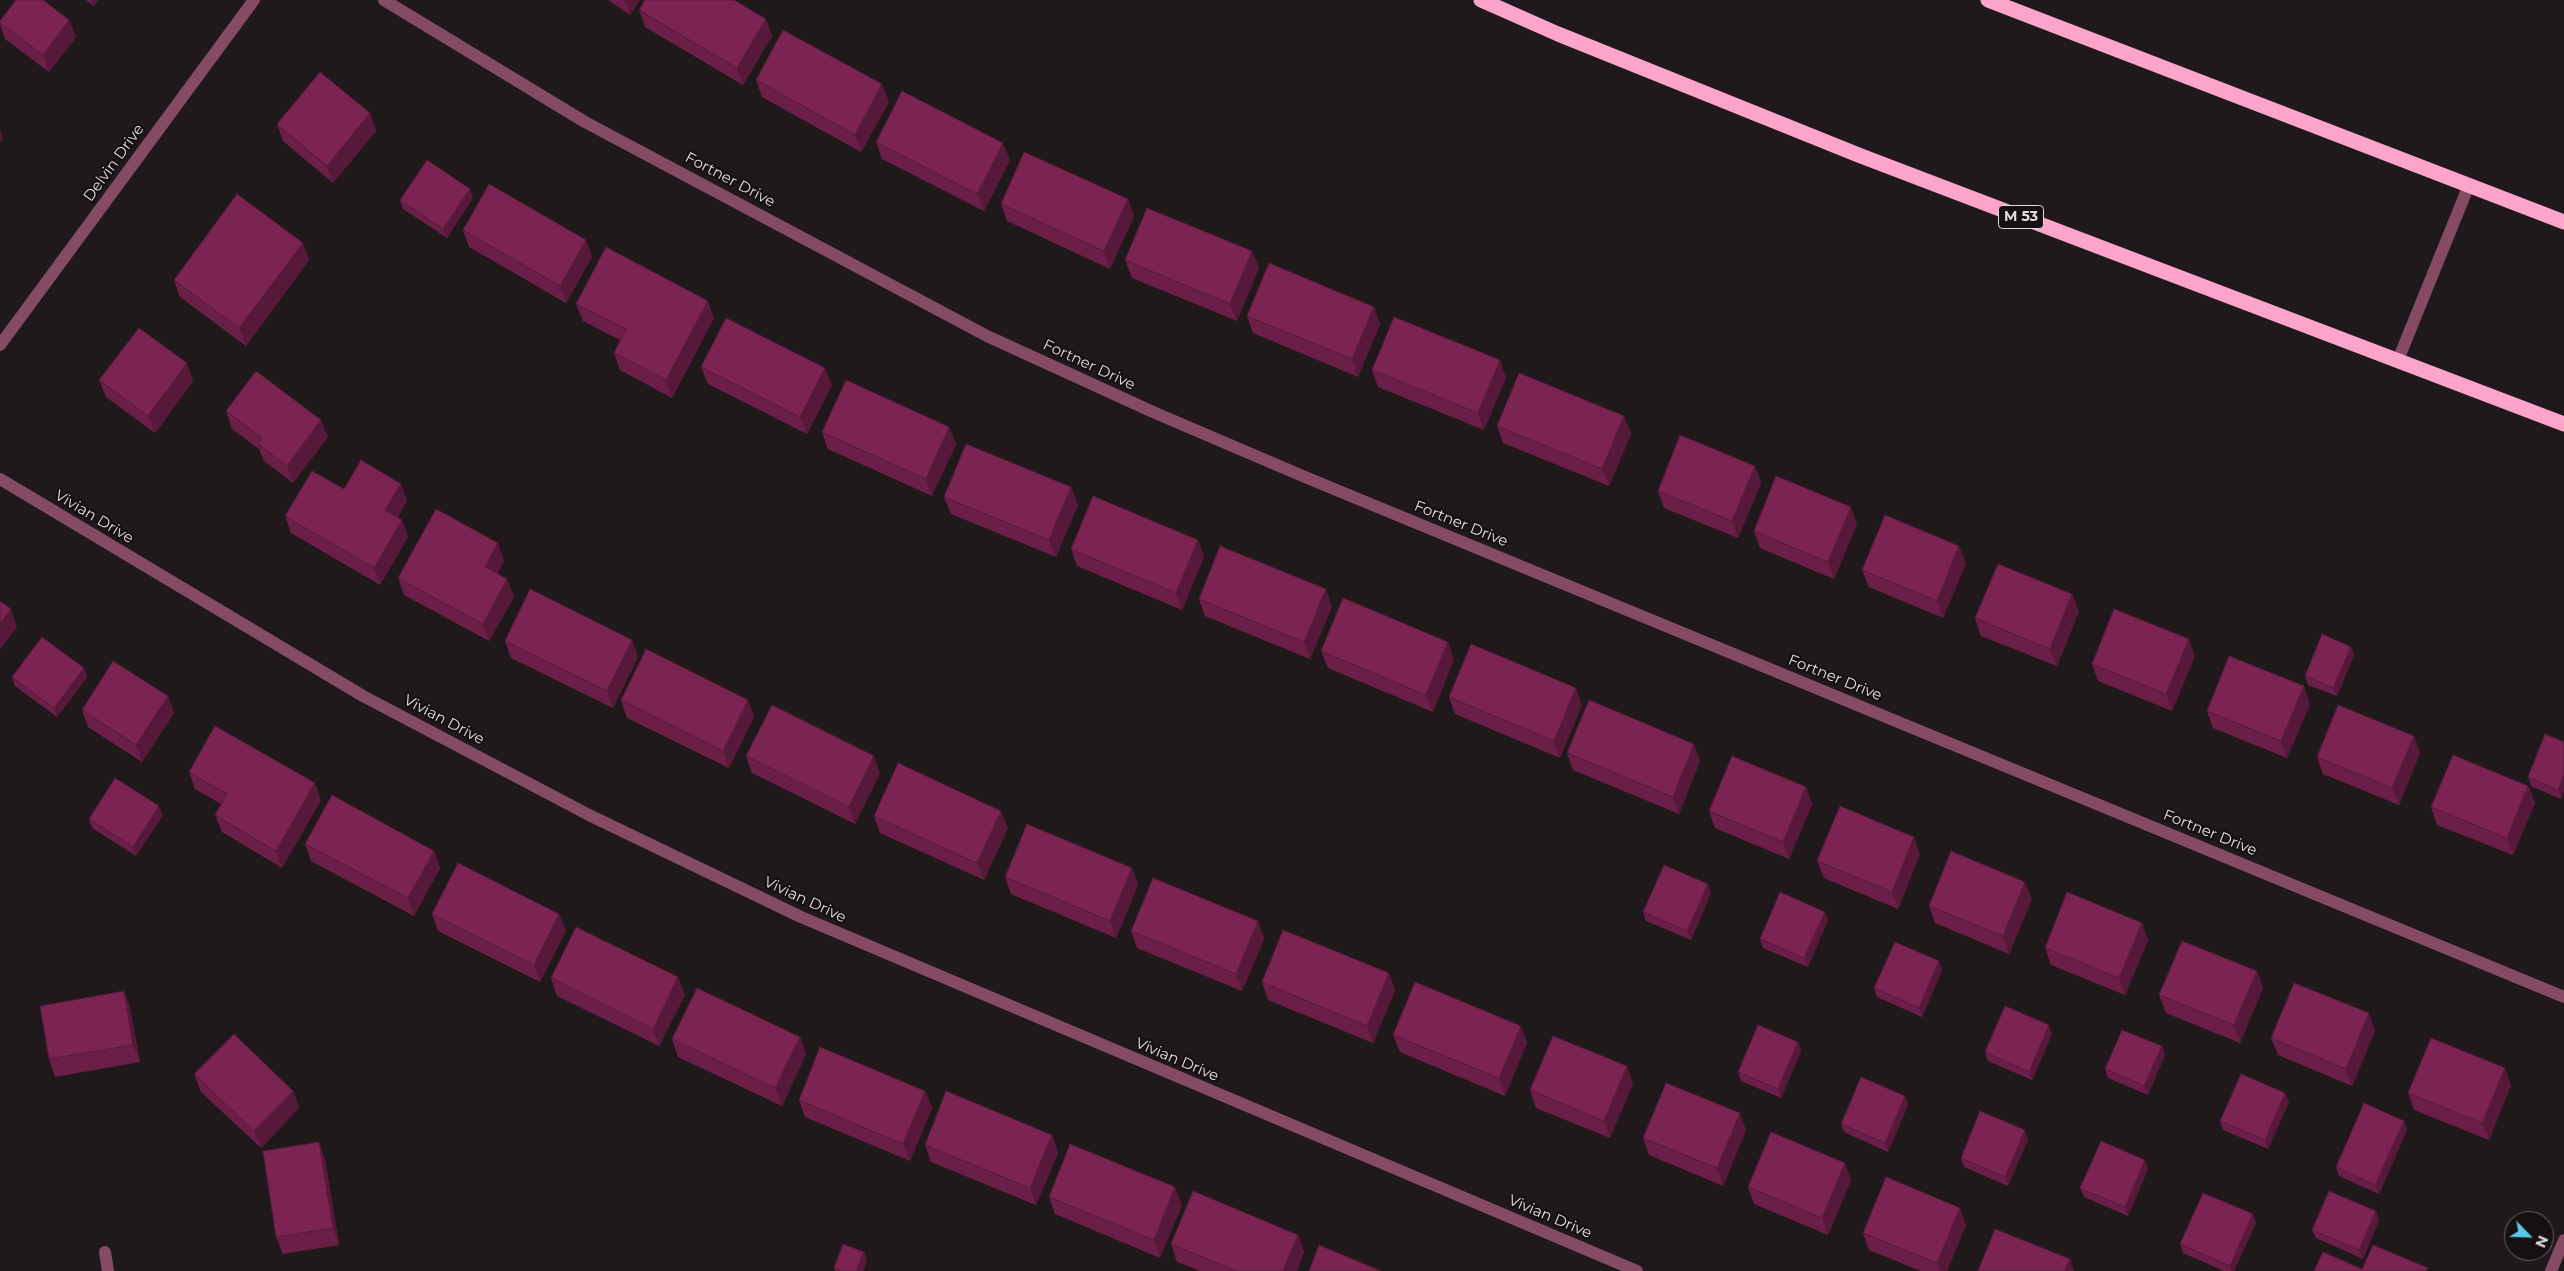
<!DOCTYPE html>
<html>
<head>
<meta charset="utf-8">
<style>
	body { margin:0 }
	#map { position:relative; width:2564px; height:1271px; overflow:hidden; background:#20191c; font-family:Montserrat,sans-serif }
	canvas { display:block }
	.north { position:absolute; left:2504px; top:1211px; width:50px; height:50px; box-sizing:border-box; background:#171012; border:1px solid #676163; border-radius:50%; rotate:114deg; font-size:14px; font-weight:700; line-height:20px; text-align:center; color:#e0dbdd }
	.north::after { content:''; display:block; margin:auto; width:18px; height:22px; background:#59c8e4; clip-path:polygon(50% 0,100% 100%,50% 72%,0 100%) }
</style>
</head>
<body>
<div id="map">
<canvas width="2564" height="1271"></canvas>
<div class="north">N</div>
</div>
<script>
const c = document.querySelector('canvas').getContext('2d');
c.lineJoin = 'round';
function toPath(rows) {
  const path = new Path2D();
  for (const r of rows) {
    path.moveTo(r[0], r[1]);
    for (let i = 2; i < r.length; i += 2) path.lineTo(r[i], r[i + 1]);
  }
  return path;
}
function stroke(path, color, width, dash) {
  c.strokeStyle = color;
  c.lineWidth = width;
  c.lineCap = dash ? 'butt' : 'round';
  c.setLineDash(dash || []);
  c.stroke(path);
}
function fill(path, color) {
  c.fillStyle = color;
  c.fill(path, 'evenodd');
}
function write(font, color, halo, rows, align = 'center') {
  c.font = font + ' Montserrat,sans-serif';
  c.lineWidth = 4.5;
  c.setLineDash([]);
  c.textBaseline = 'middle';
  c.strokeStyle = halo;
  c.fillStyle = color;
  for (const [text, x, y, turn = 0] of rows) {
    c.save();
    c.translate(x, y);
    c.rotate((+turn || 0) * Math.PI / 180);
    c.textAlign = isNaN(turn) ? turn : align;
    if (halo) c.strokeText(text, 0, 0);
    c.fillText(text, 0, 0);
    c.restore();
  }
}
stroke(toPath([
	[2398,360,2469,185]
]), '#854b64', 12);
stroke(toPath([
	[384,0,585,122,987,336,1153,412,1305,477,2564,997],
	[0,345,254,0],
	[0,479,363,696,589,815,801,917,1637,1271],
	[105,1252,108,1271],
	[2551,1271,2564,1240]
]), '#854b64', 12);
stroke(toPath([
	[1481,0,1558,34,1861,156,2564,424],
	[1988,0,2564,222]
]), '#fca4c9', 15);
fill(toPath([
	[86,0,98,0,94,6],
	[608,0,640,0,630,15],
	[639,10,766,19,772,36,743,85,645,27],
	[69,20,76,37,49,72,5,39,0,24,0,21],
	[756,80,889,102,861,152,762,97],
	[370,113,376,131,333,183,283,141,277,124],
	[876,142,1010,160,984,211,882,159],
	[473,198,447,238,403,209,400,200],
	[1128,199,1134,216,1110,269,1007,221,1001,204],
	[463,230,586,240,592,257,566,303,469,247],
	[303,243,309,260,246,346,180,297,174,280],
	[1252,251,1259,268,1237,321,1132,278,1125,260],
	[576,304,714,318,672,398,620,370,614,353,620,340,583,321],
	[1247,316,1380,324,1358,377,1253,333],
	[701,367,832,385,807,434,708,384],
	[1372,370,1506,378,1484,430,1378,387],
	[99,380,193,381,155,433,106,397],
	[226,411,328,437,293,483,264,461,259,449,232,429],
	[1624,416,1631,434,1609,486,1503,443,1497,426],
	[949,427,956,444,932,496,828,449,822,432],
	[1755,466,1761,483,1738,538,1664,508,1658,491],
	[1071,487,1078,505,1056,557,951,514,944,497],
	[344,489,407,501,398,517,402,520,408,537,380,585,291,533,285,516],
	[1857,524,1834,579,1760,548,1754,531],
	[1198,540,1204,557,1182,610,1077,566,1071,549],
	[504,561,497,574,507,579,514,597,489,641,404,595,398,578],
	[1966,563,1943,618,1869,587,1862,570],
	[1199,599,1332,607,1310,659,1205,616],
	[2079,611,2057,666,1981,636,1975,618],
	[632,640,638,657,613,708,511,658,505,641],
	[2351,647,2354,655,2337,696,2308,685,2305,676],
	[1321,651,1454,659,1433,712,1328,668],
	[2195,656,2172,711,2098,681,2092,664],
	[84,668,87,677,57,717,15,686,12,677],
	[168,696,174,713,142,762,88,727,82,710],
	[1449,697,1582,705,1560,758,1455,714],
	[621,700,748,700,754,717,729,768,627,718],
	[2310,704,2287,758,2213,728,2207,711],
	[2414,736,2420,753,2399,805,2323,774,2317,757],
	[2564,742,2564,791,2561,799,2531,786,2528,777],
	[1567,753,1700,761,1679,814,1573,770],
	[746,756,880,773,855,824,752,773],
	[189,772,321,800,282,868,222,832,215,815,221,804,195,789],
	[2528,786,2535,803,2513,855,2437,825,2431,807],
	[1806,787,1812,804,1789,859,1715,828,1709,811],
	[163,815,136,856,92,828,89,819],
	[874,816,1008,828,984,880,880,833],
	[305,844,434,851,440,868,414,916,311,861],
	[1920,854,1898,909,1824,878,1817,861],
	[1132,868,1138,885,1116,938,1011,894,1005,877],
	[1711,893,1691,940,1646,921,1643,912],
	[2032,899,2009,954,1935,923,1929,906],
	[432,914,559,914,566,931,540,982,438,931],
	[1828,920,1808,967,1763,948,1760,939],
	[1258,921,1264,939,1242,991,1137,948,1131,931],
	[2148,940,2125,995,2051,965,2045,948],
	[1942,970,1922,1017,1877,997,1874,988],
	[2257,971,2263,988,2240,1043,2166,1013,2159,995],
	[551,978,685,995,659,1046,557,996],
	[1262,982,1395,990,1373,1043,1268,1000],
	[124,991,130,1008,140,1062,55,1077,49,1059],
	[1521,1026,1527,1043,1505,1096,1400,1052,1393,1035],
	[2375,1031,2352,1086,2278,1055,2271,1038],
	[2052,1034,2032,1080,1988,1061,1985,1052],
	[800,1037,806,1054,782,1106,678,1057,672,1039],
	[1798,1042,1801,1051,1781,1098,1741,1081,1738,1072],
	[2162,1046,2165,1055,2148,1095,2108,1078,2105,1069],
	[194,1074,293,1091,299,1108,261,1148,201,1092],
	[1633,1084,1610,1138,1536,1108,1530,1090],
	[2511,1085,2489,1140,2414,1110,2408,1093],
	[925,1091,932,1108,910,1161,805,1117,799,1100],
	[1905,1096,1908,1105,1888,1152,1844,1132,1841,1124],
	[2289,1102,2268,1149,2223,1130,2220,1121],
	[2404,1121,2407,1130,2379,1194,2339,1176,2336,1167],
	[1746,1130,1723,1186,1649,1155,1643,1138],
	[1052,1135,1058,1153,1036,1205,931,1162,925,1145],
	[2028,1139,2008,1186,1964,1167,1961,1158],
	[325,1159,339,1245,283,1254,276,1237],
	[2148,1169,2128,1216,2084,1197,2080,1188],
	[1851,1180,1828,1235,1754,1204,1748,1187],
	[1049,1197,1182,1205,1160,1258,1055,1214],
	[2376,1211,2379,1220,2363,1259,2316,1238,2312,1230],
	[2256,1223,2234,1271,2224,1271,2183,1253,2180,1244],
	[1966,1225,1947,1271,1921,1271,1869,1250,1863,1233],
	[1298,1235,1304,1252,1297,1271,1200,1271,1177,1262,1171,1244],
	[864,1252,867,1261,863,1271,835,1271,834,1268]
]), '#6b1f46');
fill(toPath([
	[91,0,98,0,94,6],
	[625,0,640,0,630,15],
	[766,19,772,36,743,85,737,68],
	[69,20,76,37,49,72,43,55],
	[882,84,889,102,861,152,855,135],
	[370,113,376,131,333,183,327,166],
	[0,130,3,139,0,143],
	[1003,143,1010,160,984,211,977,194],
	[470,189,473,198,447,238,443,229],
	[1128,199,1134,216,1110,269,1104,251],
	[586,240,592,257,566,303,560,286],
	[303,243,309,260,246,346,239,328],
	[1252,251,1259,268,1237,321,1230,304],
	[708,301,714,318,672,398,666,380],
	[1374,307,1380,324,1358,377,1352,359],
	[1500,360,1506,378,1484,430,1478,413],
	[187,363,193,381,155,433,148,416],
	[825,368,832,385,807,434,800,417],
	[1624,416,1631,434,1609,486,1602,469],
	[321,420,328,437,293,483,287,466],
	[949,427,956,444,932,496,926,479],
	[1755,466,1761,483,1738,538,1732,521],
	[401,484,407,501,392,527,385,510],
	[1071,487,1078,505,1056,557,1049,540],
	[1851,507,1857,524,1834,579,1828,562],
	[402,520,408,537,380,585,374,568],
	[1198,540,1204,557,1182,610,1176,593],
	[498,543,504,561,492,584,485,567],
	[1959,546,1966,563,1943,618,1937,601],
	[507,579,514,597,489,641,483,624],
	[1326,589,1332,607,1310,659,1304,642],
	[2072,594,2079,611,2057,666,2050,649],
	[11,609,17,627,0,650,0,624],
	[2189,639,2195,656,2172,711,2166,694],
	[632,640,638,657,613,708,607,691],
	[1448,642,1454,659,1433,712,1426,695],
	[2351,647,2354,655,2337,696,2333,688],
	[84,668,87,677,57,717,54,708],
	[2304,686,2310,704,2287,758,2281,741],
	[1576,688,1582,705,1560,758,1554,741],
	[168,696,174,713,142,762,136,745],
	[748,700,754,717,729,768,723,751],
	[2414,736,2420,753,2399,805,2392,788],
	[1694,744,1700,761,1679,814,1673,797],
	[874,756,880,773,855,824,849,807],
	[2564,775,2564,791,2561,799,2558,790],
	[315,783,321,800,282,868,276,851],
	[2528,786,2535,803,2513,855,2507,838],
	[1806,787,1812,804,1789,859,1783,842],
	[159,806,163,815,136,856,133,847],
	[1001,811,1008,828,984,880,977,863],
	[1914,837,1920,854,1898,909,1892,892],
	[434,851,440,868,414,916,408,898],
	[1132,868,1138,885,1116,938,1110,921],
	[2025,882,2032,899,2009,954,2003,936],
	[1708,884,1711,893,1691,940,1687,931],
	[1825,912,1828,920,1808,967,1804,958],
	[559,914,566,931,540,982,534,965],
	[1258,921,1264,939,1242,991,1236,974],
	[2142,923,2148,940,2125,995,2119,978],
	[1939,961,1942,970,1922,1017,1919,1008],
	[2257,971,2263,988,2240,1043,2234,1025],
	[1389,973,1395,990,1373,1043,1367,1026],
	[678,977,685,995,659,1046,653,1029],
	[124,991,130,1008,140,1062,133,1045],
	[2369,1013,2375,1031,2352,1086,2346,1069],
	[2049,1025,2052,1034,2032,1080,2029,1072],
	[1521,1026,1527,1043,1505,1096,1499,1078],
	[800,1037,806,1054,782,1106,775,1088],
	[1798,1042,1801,1051,1781,1098,1778,1089],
	[2162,1046,2165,1055,2148,1095,2144,1086],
	[1627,1066,1633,1084,1610,1138,1604,1121],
	[2505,1068,2511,1085,2489,1140,2482,1123],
	[293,1091,299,1108,261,1148,254,1131],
	[925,1091,932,1108,910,1161,903,1144],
	[2285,1093,2289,1102,2268,1149,2265,1140],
	[1905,1096,1908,1105,1888,1152,1885,1143],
	[1740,1113,1746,1130,1723,1186,1717,1168],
	[2404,1121,2407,1130,2379,1194,2375,1185],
	[2025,1130,2028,1139,2008,1186,2005,1177],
	[1052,1135,1058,1153,1036,1205,1030,1188],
	[319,1142,325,1159,339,1245,333,1228],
	[2145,1160,2148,1169,2128,1216,2125,1207],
	[1845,1163,1851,1180,1828,1235,1822,1218],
	[1175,1187,1182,1205,1160,1258,1154,1240],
	[1960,1208,1966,1225,1947,1271,1940,1271,1937,1263],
	[2376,1211,2379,1220,2363,1259,2359,1250],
	[2253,1214,2256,1223,2234,1271,2231,1271,2230,1266],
	[1298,1235,1304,1252,1297,1271,1283,1271],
	[864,1252,867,1261,863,1271,856,1271],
	[2070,1259,2074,1271,2065,1271]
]), '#571939');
const building = toPath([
	[16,0,43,0,69,20,43,55,0,23,0,21,16,0],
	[645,0,734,0,766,19,737,68,639,10,645,0],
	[783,30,882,84,855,135,756,80,783,30],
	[320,72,370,113,327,166,277,124,320,72],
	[902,91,1003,143,977,194,876,142,902,91],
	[1024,152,1128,199,1104,251,1001,204,1024,152],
	[427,160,470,189,443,229,400,200,427,160],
	[489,184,586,240,560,286,463,230,489,184],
	[237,194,303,243,239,328,174,280,237,194],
	[1147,208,1252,251,1230,304,1125,260,1147,208],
	[606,247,708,301,666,380,614,353,626,329,576,304,606,247],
	[1269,263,1374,307,1352,359,1247,316,1269,263],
	[1394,317,1500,360,1478,413,1372,370,1394,317],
	[726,318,825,368,800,417,701,367,726,318],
	[139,328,187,363,148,416,99,380,139,328],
	[256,371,321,420,287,466,258,444,262,438,226,411,256,371],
	[1519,373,1624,416,1602,469,1497,426,1519,373],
	[846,380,949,427,926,479,822,432,846,380],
	[1680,435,1755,466,1732,521,1658,491,1680,435],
	[966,444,1071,487,1049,540,944,497,966,444],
	[361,460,401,484,385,510,402,520,374,568,285,516,312,471,344,489,361,460],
	[1776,476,1851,507,1828,562,1754,531,1776,476],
	[1093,496,1198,540,1176,593,1071,549,1093,496],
	[436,509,498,543,485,567,507,579,483,624,398,578,436,509],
	[1885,515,1959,546,1937,601,1862,570,1885,515],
	[1220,546,1326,589,1304,642,1199,599,1220,546],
	[1998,564,2072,594,2050,649,1975,618,1998,564],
	[530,589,632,640,607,691,505,641,530,589],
	[1343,598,1448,642,1426,695,1321,651,1343,598],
	[0,601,11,609,0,624,0,601],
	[2114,609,2189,639,2166,694,2092,664,2114,609],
	[2322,634,2351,647,2333,688,2305,676,2322,634],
	[42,637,84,668,54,708,12,677,42,637],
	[1471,644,1576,688,1554,741,1449,697,1471,644],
	[646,649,748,700,723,751,621,700,646,649],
	[2229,656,2304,686,2281,741,2207,711,2229,656],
	[113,661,168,696,136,745,82,710,113,661],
	[1589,700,1694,744,1673,797,1567,753,1589,700],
	[772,705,874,756,849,807,746,756,772,705],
	[2338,705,2414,736,2392,788,2317,757,2338,705],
	[215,726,315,783,276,851,215,815,227,794,189,772,215,726],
	[2545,734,2564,742,2564,775,2558,790,2528,777,2545,734],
	[2453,755,2528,786,2507,838,2431,807,2453,755],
	[1732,756,1806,787,1783,842,1709,811,1732,756],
	[898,763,1001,811,977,863,874,816,898,763],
	[115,778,159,806,133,847,89,819,115,778],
	[332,795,434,851,408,898,305,844,332,795],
	[1840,806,1914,837,1892,892,1817,861,1840,806],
	[1027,824,1132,868,1110,921,1005,877,1027,824],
	[1951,851,2025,882,2003,936,1929,906,1951,851],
	[458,863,559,914,534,965,432,914,458,863],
	[1664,865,1708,884,1687,931,1643,912,1664,865],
	[1153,878,1258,921,1236,974,1131,931,1153,878],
	[1780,892,1825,912,1804,958,1760,939,1780,892],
	[2067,892,2142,923,2119,978,2045,948,2067,892],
	[576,927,678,977,653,1029,551,978,576,927],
	[1283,930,1389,973,1367,1026,1262,982,1283,930],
	[2182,941,2257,971,2234,1025,2159,995,2182,941],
	[1895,942,1939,961,1919,1008,1874,988,1895,942],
	[1415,982,1521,1026,1499,1078,1393,1035,1415,982],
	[2294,983,2369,1013,2346,1069,2271,1038,2294,983],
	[697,988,800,1037,775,1088,672,1039,697,988],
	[124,991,133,1045,49,1059,40,1006,124,991],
	[2005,1006,2049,1025,2029,1072,1985,1052,2005,1006],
	[1758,1025,1798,1042,1778,1089,1738,1072,1758,1025],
	[2122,1030,2162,1046,2144,1086,2105,1069,2122,1030],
	[234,1034,293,1091,254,1131,194,1074,234,1034],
	[1553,1036,1627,1066,1604,1121,1530,1090,1553,1036],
	[2431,1038,2505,1068,2482,1123,2408,1093,2431,1038],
	[820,1047,925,1091,903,1144,799,1100,820,1047],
	[2241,1074,2285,1093,2265,1140,2220,1121,2241,1074],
	[1861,1077,1905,1096,1885,1143,1841,1124,1861,1077],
	[1666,1083,1740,1113,1717,1168,1643,1138,1666,1083],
	[946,1091,1052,1135,1030,1188,925,1145,946,1091],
	[2364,1103,2404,1121,2375,1185,2336,1167,2364,1103],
	[1980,1111,2025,1130,2005,1177,1961,1158,1980,1111],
	[1771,1132,1845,1163,1822,1218,1748,1187,1771,1132],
	[2101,1141,2145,1160,2125,1207,2080,1188,2101,1141],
	[319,1142,333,1228,276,1237,263,1151,319,1142],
	[1070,1144,1175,1187,1154,1240,1049,1197,1070,1144],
	[1886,1177,1960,1208,1937,1263,1863,1233,1886,1177],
	[1193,1191,1298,1235,1283,1271,1236,1271,1171,1244,1193,1191],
	[2329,1191,2376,1211,2359,1250,2312,1230,2329,1191],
	[2203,1193,2253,1214,2230,1266,2180,1244,2203,1193],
	[1995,1229,2070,1259,2065,1271,1978,1271,1995,1229],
	[843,1244,864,1252,856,1271,842,1271,834,1268,843,1244],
	[1319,1245,1381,1271,1309,1271,1319,1245],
	[2373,1245,2428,1268,2426,1271,2314,1271,2323,1252,2362,1269,2373,1245]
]);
fill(building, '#7c2451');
stroke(building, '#571939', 1);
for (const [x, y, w] of [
	[2021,217,45]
]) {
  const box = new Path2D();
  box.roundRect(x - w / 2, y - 11.5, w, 23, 4);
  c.fillStyle = '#171012';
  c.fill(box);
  stroke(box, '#e0dbdd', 1);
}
write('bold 14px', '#e0dbdd', null, [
	["M 53",2021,217]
]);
write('15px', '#e0dbdd', '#171012', [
	["Delvin Drive",114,163,-54],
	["Fortner Drive",730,180,28],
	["Fortner Drive",1089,365,25],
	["Vivian Drive",94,517,31],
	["Fortner Drive",1461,524,22],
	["Fortner Drive",1835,678,22],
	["Vivian Drive",444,720,28],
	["Fortner Drive",2210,833,22],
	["Vivian Drive",805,900,25],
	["Vivian Drive",1177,1060,23],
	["Vivian Drive",1550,1217,23]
]);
</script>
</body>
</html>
